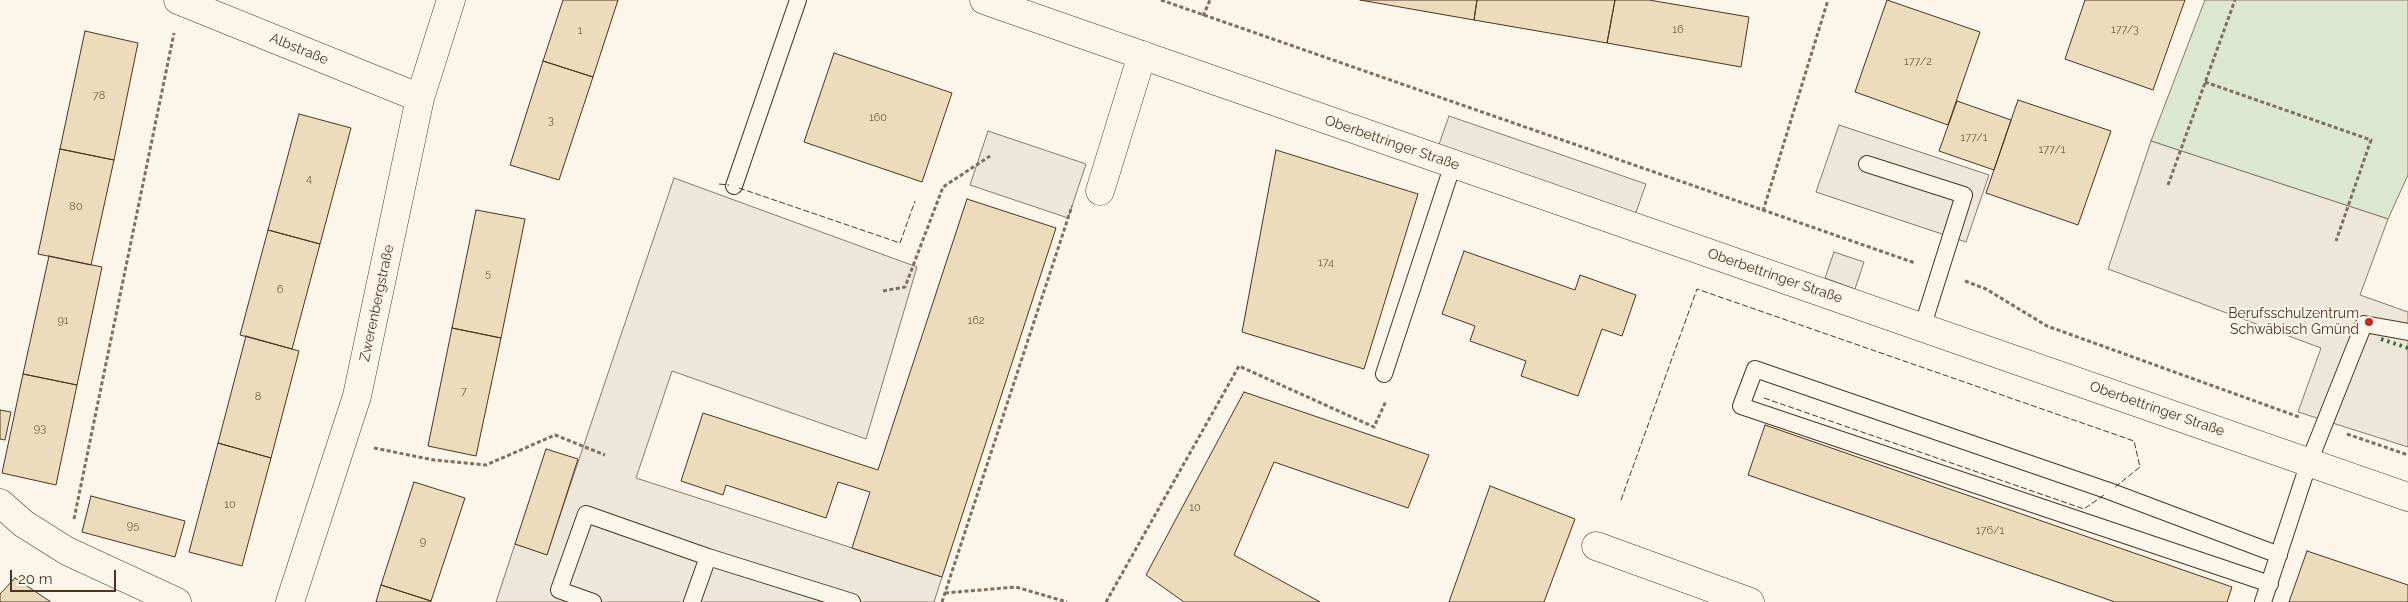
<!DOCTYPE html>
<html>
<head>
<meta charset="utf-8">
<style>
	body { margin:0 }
	#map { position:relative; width:2408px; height:602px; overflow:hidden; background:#fbf6e9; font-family:Raleway,sans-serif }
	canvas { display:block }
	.scale { position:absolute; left:10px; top:570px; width:106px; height:22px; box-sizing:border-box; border:2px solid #4a3520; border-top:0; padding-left:6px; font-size:15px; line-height:18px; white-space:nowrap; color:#4a3520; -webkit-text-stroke:4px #fbf6e9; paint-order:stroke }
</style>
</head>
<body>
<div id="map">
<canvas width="2408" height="602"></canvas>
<div class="scale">20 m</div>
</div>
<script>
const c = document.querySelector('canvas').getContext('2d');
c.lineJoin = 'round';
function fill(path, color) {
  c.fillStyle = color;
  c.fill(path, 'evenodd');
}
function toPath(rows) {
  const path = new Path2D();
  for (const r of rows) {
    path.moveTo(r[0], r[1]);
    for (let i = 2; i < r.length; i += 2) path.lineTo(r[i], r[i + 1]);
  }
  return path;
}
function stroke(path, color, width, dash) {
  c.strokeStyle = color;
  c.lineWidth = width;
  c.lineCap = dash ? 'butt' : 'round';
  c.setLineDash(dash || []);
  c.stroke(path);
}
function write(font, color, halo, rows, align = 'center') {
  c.font = font + ' Raleway,sans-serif';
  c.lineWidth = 4;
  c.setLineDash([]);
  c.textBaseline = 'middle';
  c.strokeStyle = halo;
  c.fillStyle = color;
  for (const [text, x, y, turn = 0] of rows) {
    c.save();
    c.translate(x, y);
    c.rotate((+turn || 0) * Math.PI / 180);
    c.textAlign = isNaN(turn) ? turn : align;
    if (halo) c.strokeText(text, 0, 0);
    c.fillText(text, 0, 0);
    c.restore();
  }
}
const green = toPath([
	[2205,0,2408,0,2408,175,2388,219,2151,141,2205,0]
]);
fill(green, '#dce7d0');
stroke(green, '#887966', 1);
const parking = toPath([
	[1449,116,1646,184,1634,218,1437,150,1449,116],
	[1839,125,1989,175,1966,242,1816,192,1839,125],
	[988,131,1086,164,1068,218,970,185,988,131],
	[2151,141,2388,219,2360,295,2408,312,2408,447,2298,412,2321,348,2108,269,2151,141],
	[674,178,917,267,866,439,672,371,636,478,942,577,934,602,496,602,515,544,547,554,674,178],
	[1834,252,1864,262,1855,289,1825,278,1834,252]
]);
fill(parking, '#ede7d9');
stroke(parking, '#887966', 1);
const building = toPath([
	[563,0,618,0,593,77,543,61,563,0],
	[1360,0,1477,0,1474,20,1360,0],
	[1477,0,1615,0,1607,43,1474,20,1477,0],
	[1615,0,1649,0,1749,17,1741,67,1607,43,1615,0],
	[1887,0,1980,32,1948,125,1855,92,1887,0],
	[2085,0,2185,0,2153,90,2065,59,2085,0],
	[85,31,138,43,114,160,60,149,85,31],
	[834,53,952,93,922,182,804,142,834,53],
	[543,61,593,77,559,180,510,165,543,61],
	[2018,100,2111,131,2078,225,1986,193,2018,100],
	[1957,101,2011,120,1994,170,1939,151,1957,101],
	[299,114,351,128,320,244,268,230,299,114],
	[60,149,114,160,91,265,38,254,60,149],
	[1276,150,1418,194,1364,369,1242,332,1276,150],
	[967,199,1056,228,942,577,852,548,870,492,838,482,826,518,726,485,723,495,681,481,703,413,878,470,967,199],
	[476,210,525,219,501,338,452,328,476,210],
	[268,230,320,244,292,349,240,335,268,230],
	[1464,251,1575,290,1580,275,1636,295,1622,336,1602,329,1578,396,1521,376,1526,361,1470,341,1475,326,1442,314,1464,251],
	[49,256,102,267,77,385,23,374,49,256],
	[452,328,501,338,476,456,428,446,452,328],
	[246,336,299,351,271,458,218,443,246,336],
	[23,374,77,385,56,485,2,473,23,374],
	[1244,392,1429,455,1408,508,1274,462,1234,555,1320,602,1184,602,1146,575,1244,392],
	[0,410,11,412,5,440,0,439,0,410],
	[1765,425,2232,587,2227,602,2115,602,1748,475,1765,425],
	[218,443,271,458,242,566,189,552,218,443],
	[546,449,578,459,547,555,515,544,546,449],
	[414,482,465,498,431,601,381,585,414,482],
	[1490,486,1575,519,1544,602,1449,602,1490,486],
	[91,496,185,521,175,557,82,532,91,496],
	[2307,551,2408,585,2408,602,2289,602,2307,551],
	[15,578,51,602,0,602,0,594,15,578],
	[381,585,431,601,431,602,376,602,381,585]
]);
fill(building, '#ecdcbc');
stroke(building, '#4a3520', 1);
const lane = toPath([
	[1867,164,1964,195,1922,328],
	[734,186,798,0],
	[1384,374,1453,164],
	[2270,584,1741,406,1755,369,2109,491,2279,555],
	[593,602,559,590,586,514,708,557,852,602],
	[692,602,708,557],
	[2263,602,2309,462,2364,324,2408,332]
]);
const street = toPath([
	[178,0,420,98],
	[1100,191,1142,55],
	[0,503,24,524,67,551,177,602],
	[1596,546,1750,602],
	[290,602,357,396,420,98,451,0]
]);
const secondary = toPath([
	[984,0,2408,497]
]);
stroke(lane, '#4a3520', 18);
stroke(street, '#4a3520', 29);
stroke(secondary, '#4a3520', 29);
stroke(toPath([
	[1161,0,1915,263],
	[1203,16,1210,0],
	[2205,82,2371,140,2336,241],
	[2168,185,2235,0],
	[1763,211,1828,0],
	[1965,281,1986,289,2047,326,2299,417],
	[883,291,905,287,943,187,990,156],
	[2347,434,2408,455],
	[374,448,434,460,486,465,555,435,605,455],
	[74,519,174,33],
	[945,593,1016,587,1067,602],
	[942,602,1072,206],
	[1106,602,1239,366,1374,427,1386,401]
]), '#7f6f5c', 3, [4, 2.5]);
stroke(lane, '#fbf6e9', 16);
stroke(street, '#fbf6e9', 28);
stroke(secondary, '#fbf6e9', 28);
stroke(toPath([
	[2381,339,2408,348]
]), '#436837', 4, [2.5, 4]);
stroke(toPath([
	[719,184,729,185],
	[739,188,900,243,915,201],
	[1764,398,2084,509,2104,495],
	[1621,500,1697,289,2134,441,2140,467,2114,488]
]), '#4a3520', 1, [6, 2.5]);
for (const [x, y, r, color] of [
	[2369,322,5,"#c62828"]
]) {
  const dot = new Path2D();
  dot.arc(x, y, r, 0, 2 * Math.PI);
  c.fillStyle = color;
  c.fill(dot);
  stroke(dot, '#fbf6e9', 2);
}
write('11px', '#725f47', null, [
	["16",1678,30],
	["177/3",2125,30],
	["1",580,31],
	["177/2",1918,62],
	["78",99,96],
	["160",878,118],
	["3",551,121],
	["177/1",1974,138],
	["177/1",2052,150],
	["4",309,179],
	["80",76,207],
	["174",1326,263],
	["5",488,274],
	["6",280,290],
	["91",63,321],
	["162",976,321],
	["7",464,392],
	["8",258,397],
	["93",40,429],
	["10",230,505],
	["10",1195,508],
	["95",133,526],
	["176/1",1990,531],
	["9",423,542]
]);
write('14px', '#4a3520', '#fbf6e9', [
	["Albstraße",299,49,22],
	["Oberbettringer Straße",1392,143,19],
	["Oberbettringer Straße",1775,276,19],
	["Zwerenbergstraße",377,303,-78],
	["Oberbettringer Straße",2157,409,19]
]);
write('14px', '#4a3520', '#fbf6e9', [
	["Berufsschulzentrum",2359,314],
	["Schwäbisch Gmünd",2359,330]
], 'right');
</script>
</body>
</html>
